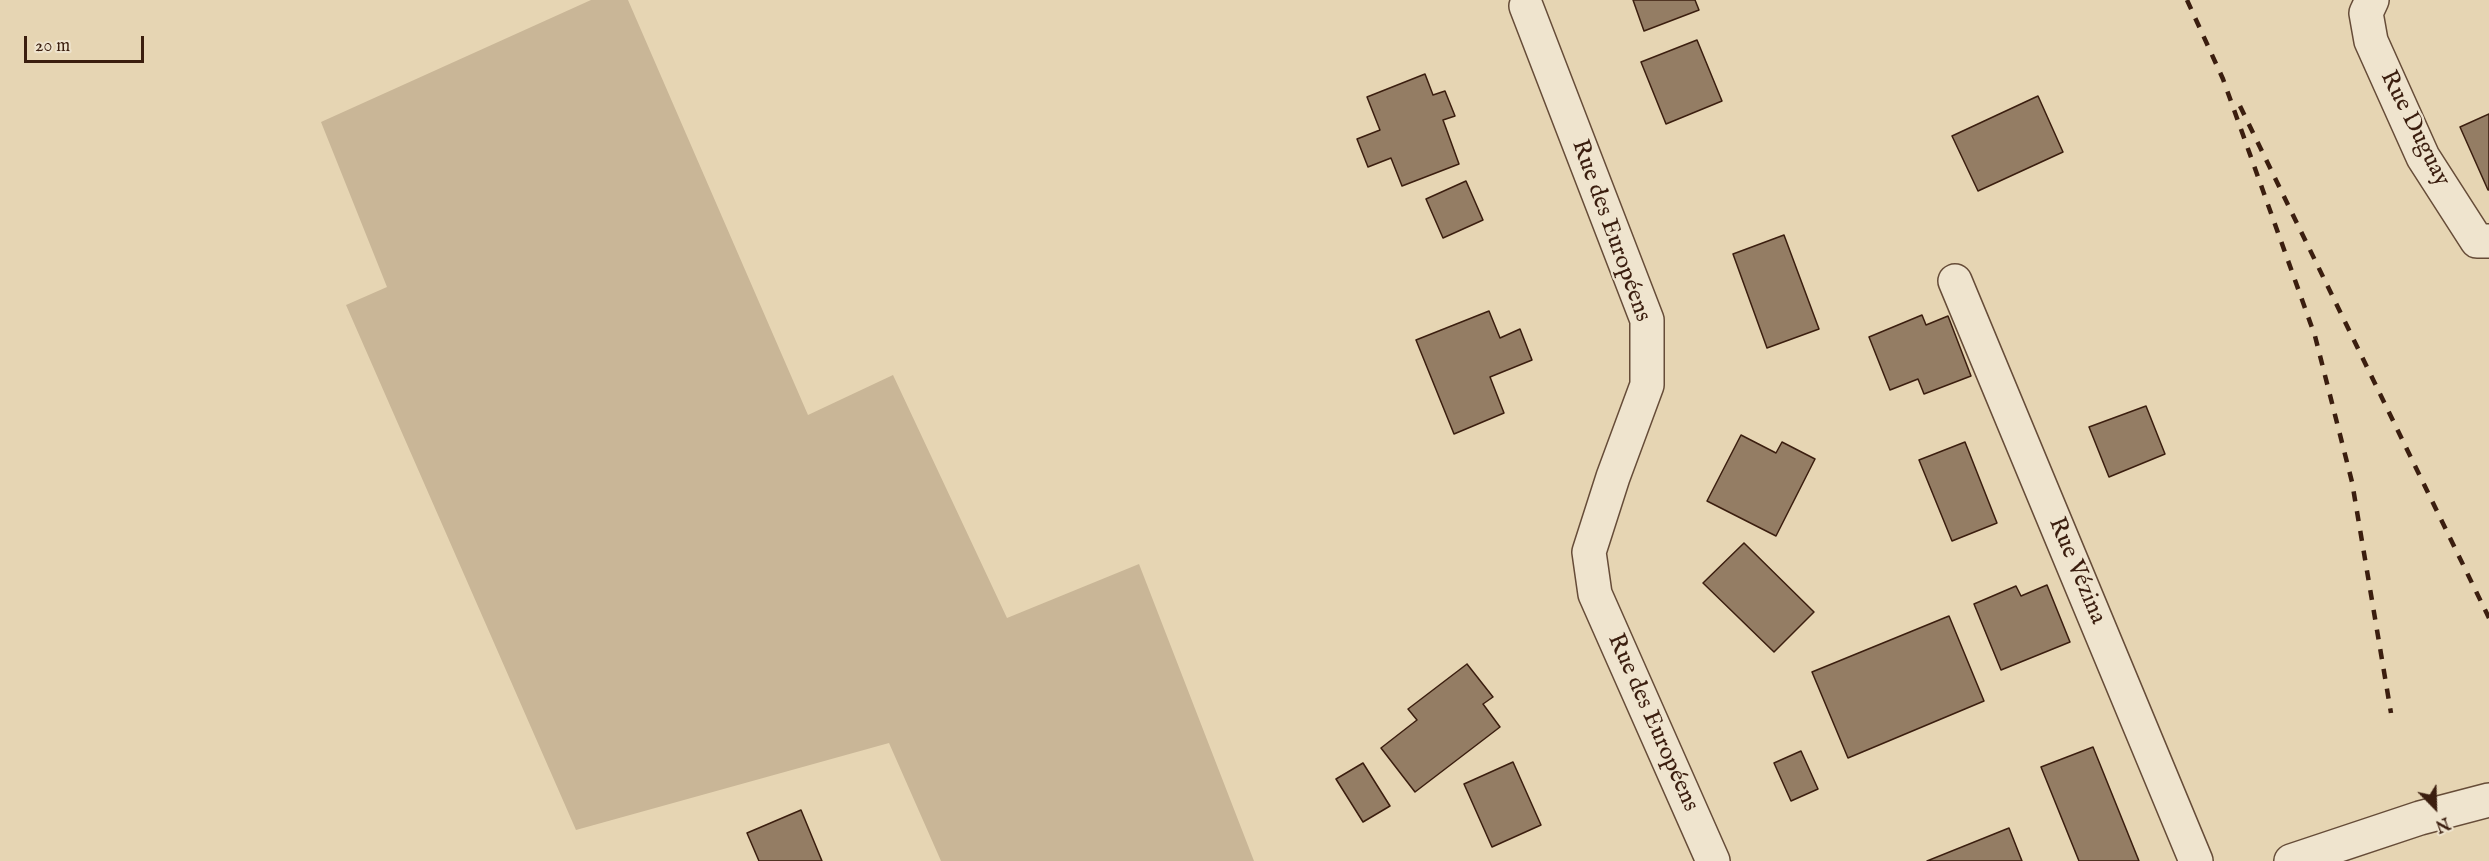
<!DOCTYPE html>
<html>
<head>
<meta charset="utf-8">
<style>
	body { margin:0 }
	#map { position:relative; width:2489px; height:861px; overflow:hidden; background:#e6d5b3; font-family:"IM FELL English",serif }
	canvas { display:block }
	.north { position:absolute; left:2405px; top:777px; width:60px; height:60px; -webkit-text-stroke:4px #efe4ce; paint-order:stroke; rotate:157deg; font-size:16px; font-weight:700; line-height:24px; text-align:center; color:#3b1e0f }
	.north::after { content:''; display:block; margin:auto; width:21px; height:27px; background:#3b1e0f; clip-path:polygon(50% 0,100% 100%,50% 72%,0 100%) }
	.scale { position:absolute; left:24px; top:36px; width:120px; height:27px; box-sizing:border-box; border:3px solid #3b1e0f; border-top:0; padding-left:8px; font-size:18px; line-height:21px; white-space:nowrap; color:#3b1e0f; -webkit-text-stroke:4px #efe4ce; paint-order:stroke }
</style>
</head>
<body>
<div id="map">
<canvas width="2489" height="861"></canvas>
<div class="north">N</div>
<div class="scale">20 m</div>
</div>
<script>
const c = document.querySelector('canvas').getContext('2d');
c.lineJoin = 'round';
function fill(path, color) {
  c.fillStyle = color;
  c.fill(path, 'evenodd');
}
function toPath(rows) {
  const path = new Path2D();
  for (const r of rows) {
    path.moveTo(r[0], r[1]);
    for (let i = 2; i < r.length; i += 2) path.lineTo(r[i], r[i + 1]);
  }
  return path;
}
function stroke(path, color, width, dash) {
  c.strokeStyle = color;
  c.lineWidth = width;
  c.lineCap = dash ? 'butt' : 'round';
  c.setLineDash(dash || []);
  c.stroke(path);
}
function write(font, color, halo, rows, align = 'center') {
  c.font = font + ' "IM FELL English",serif';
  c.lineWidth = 4.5;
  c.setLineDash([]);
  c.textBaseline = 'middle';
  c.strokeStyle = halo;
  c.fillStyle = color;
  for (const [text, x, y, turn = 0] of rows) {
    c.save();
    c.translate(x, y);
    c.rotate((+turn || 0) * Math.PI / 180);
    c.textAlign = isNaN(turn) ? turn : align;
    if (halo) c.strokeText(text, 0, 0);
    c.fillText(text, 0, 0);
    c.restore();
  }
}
fill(toPath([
	[591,0,628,0,808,415,893,375,1007,618,1139,564,1254,861,941,861,889,743,576,830,346,305,387,287,321,122]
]), '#c9b697');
const building = toPath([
	[1633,0,1695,0,1699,10,1644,31,1633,0],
	[1697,40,1722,101,1666,124,1641,62,1697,40],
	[1425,74,1433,95,1445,91,1455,116,1443,120,1459,164,1402,186,1391,158,1368,167,1357,139,1380,130,1367,97,1425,74],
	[2038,96,2063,152,1978,191,1952,136,2038,96],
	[2489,114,2489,190,2488,190,2460,127,2489,114],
	[1466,181,1483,220,1443,238,1426,199,1466,181],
	[1784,235,1819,329,1767,348,1733,254,1784,235],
	[1489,311,1500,338,1520,329,1532,360,1490,377,1504,413,1454,434,1416,340,1489,311],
	[1922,315,1926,325,1948,316,1971,376,1924,394,1918,379,1890,390,1869,337,1922,315],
	[2146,406,2165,454,2109,477,2089,427,2146,406],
	[1741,435,1776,453,1782,442,1815,459,1776,536,1707,501,1741,435],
	[1965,442,1997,523,1952,541,1919,460,1965,442],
	[1744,543,1814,612,1774,652,1703,583,1744,543],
	[2047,585,2070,642,2001,670,1974,604,2016,586,2021,596,2047,585],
	[1949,616,1984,701,1848,758,1812,672,1949,616],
	[1467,664,1493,697,1483,704,1500,727,1415,792,1381,748,1417,720,1408,709,1467,664],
	[2093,747,2139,861,2079,861,2041,767,2093,747],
	[1801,751,1818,789,1791,801,1774,763,1801,751],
	[1513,762,1541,825,1492,847,1464,784,1513,762],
	[1363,763,1390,806,1363,822,1336,779,1363,763],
	[801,810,822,861,759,861,747,833,801,810],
	[2009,828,2022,861,1927,861,2009,828]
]);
fill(building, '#947d64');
stroke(building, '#3b1e0f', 1.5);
const minor = toPath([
	[2372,0,2366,13,2371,41,2423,157,2477,241,2489,241],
	[1526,6,1647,320,1647,385,1613,477,1589,552,1595,594,1713,861],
	[1955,281,2196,861]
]);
const tertiary = toPath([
	[2291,861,2420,818,2489,800]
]);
stroke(minor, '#664c38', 36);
stroke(tertiary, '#664c38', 36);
stroke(minor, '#efe4ce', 33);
stroke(tertiary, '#efe4ce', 33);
stroke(toPath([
	[2187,0,2223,79,2315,336,2352,482,2391,713],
	[2240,106,2489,618]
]), '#3b1e0f', 4.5, [10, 10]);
write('24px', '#3b1e0f', '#efe4ce', [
	["Rue Duguay",2414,129,63],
	["Rue des Européens",1610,231,70],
	["Rue Vézina",2076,571,67],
	["Rue des Européens",1652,723,66]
]);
</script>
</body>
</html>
